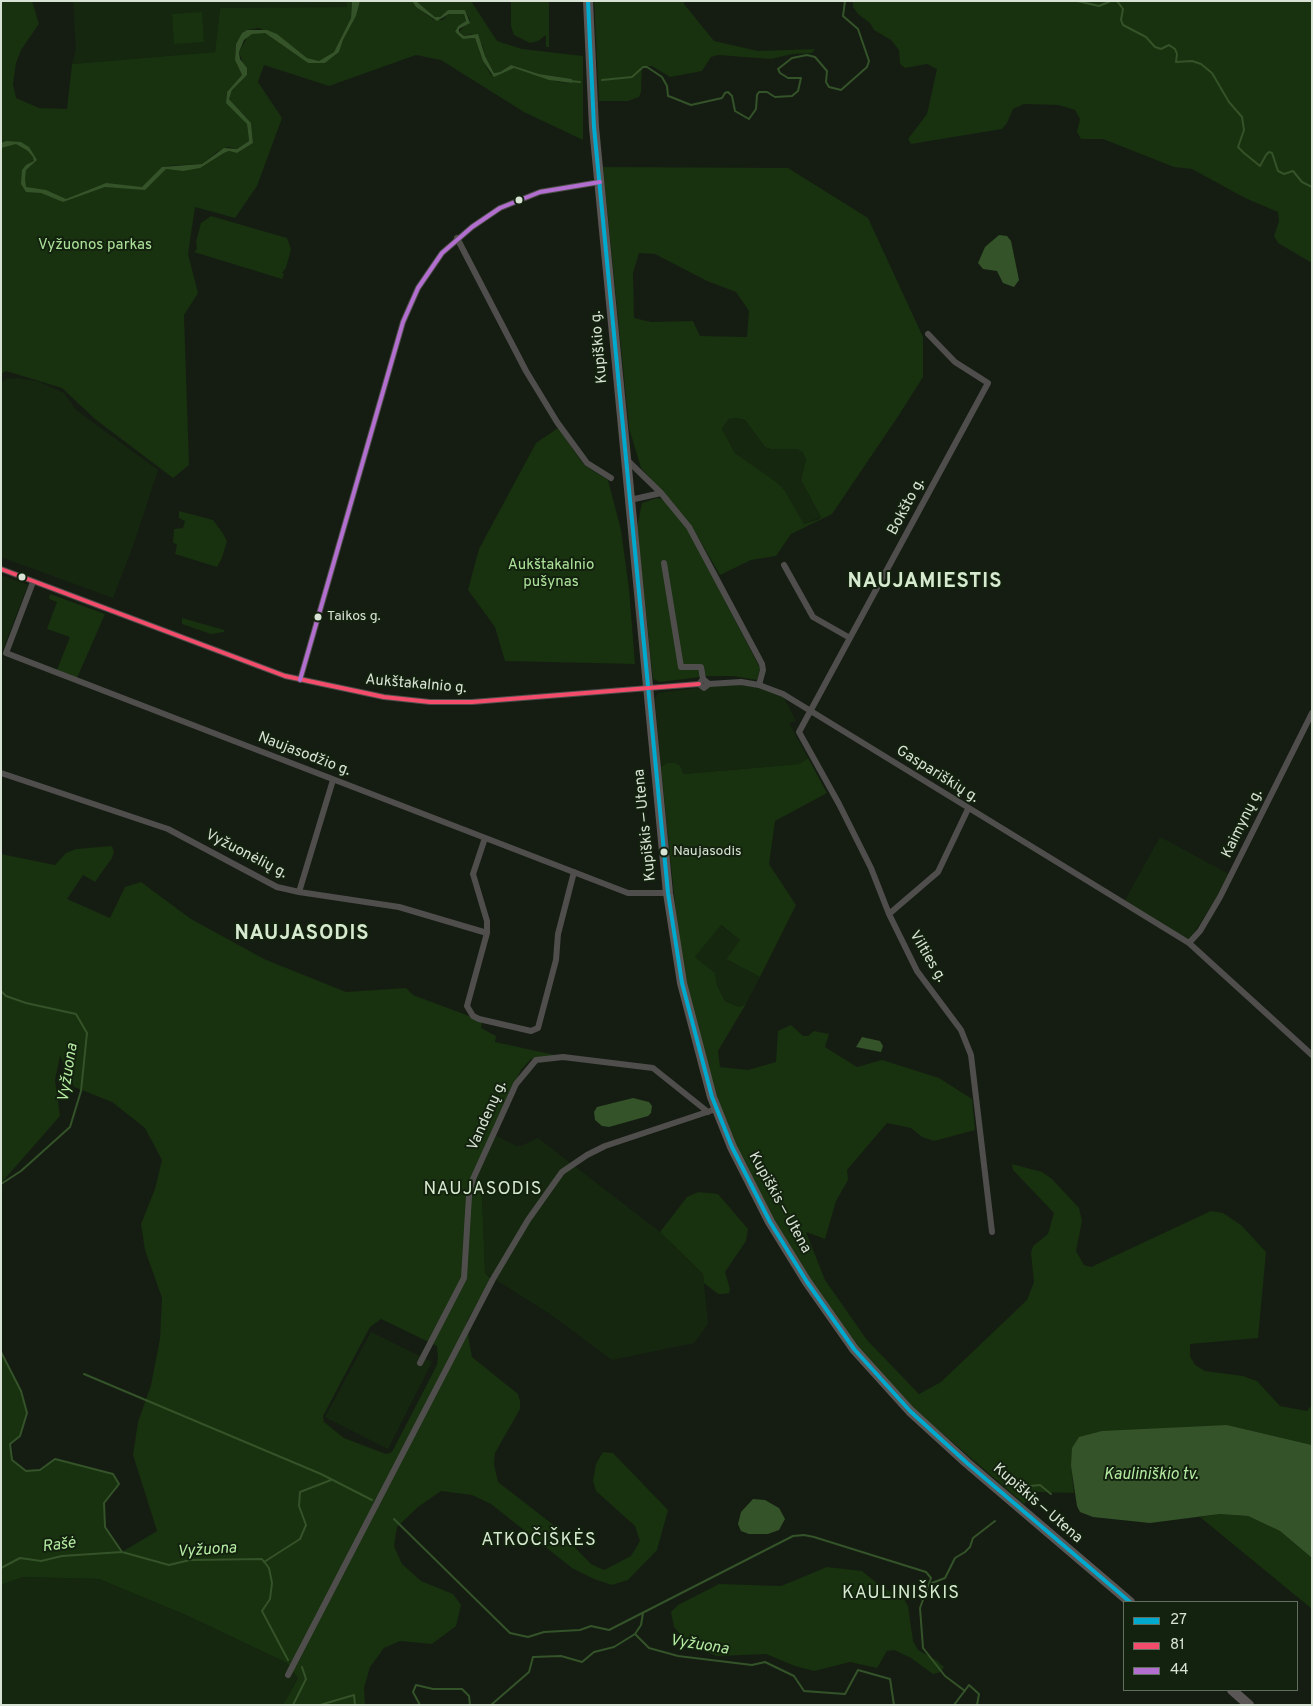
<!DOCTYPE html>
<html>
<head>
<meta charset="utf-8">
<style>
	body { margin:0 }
	#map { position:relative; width:1313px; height:1706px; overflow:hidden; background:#151d12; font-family:Overpass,sans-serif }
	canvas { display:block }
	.frame { position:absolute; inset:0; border:2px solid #d8e2d5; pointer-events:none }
	.legend { position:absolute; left:1123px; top:1601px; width:175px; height:90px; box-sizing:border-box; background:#13220e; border:1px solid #626f5e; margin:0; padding:6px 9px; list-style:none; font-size:15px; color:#d8e2d5 }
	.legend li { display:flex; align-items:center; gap:10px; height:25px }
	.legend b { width:25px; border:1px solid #626f5e }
</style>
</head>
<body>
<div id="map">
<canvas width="1313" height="1706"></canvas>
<div class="frame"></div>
<ul class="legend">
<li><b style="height:6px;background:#00a9ce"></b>27</li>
<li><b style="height:6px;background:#f44d6c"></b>81</li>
<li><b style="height:6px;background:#b36fd0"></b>44</li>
</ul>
</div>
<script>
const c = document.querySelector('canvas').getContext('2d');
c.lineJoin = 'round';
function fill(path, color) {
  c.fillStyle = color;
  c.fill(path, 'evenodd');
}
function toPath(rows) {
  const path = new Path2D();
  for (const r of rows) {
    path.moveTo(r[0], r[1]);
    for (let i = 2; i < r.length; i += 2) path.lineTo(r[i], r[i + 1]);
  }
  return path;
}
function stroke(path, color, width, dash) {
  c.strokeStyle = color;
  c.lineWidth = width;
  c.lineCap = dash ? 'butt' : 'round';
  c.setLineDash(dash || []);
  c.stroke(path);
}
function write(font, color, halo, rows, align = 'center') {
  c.font = font + ' Overpass,sans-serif';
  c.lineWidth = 4;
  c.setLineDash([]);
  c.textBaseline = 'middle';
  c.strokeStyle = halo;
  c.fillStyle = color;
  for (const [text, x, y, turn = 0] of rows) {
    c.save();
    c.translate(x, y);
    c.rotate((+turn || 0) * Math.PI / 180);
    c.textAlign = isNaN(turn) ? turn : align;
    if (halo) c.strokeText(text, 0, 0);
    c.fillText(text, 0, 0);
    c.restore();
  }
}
fill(toPath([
	[73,1,347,1,347,7,220,9,215,52,72,64,76,49],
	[15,378,37,381,64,393,76,410,158,470,134,543,113,598,1,557,1,383,6,379],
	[737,418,745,420,765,447,771,449,797,449,803,453,806,460,801,480,821,517,804,524,785,491,735,453,722,429,729,419],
	[1,575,28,585,1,654],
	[730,684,758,687,783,696,796,721,789,723,808,758,799,764,684,774,683,770,667,763,661,767,655,699,658,693],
	[1160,837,1229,874,1215,900,1191,937,1188,939,1124,902],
	[720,925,740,940,726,959,760,977,746,1004,739,1007,725,1001,717,985,715,973,695,957],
	[495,1135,516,1146,521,1146,538,1138,660,1232,703,1274,708,1324,694,1343,612,1360,550,1314,485,1273,482,1197,476,1178],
	[371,1332,432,1362,388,1449,325,1417],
	[23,1577,99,1579,188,1616,287,1663,298,1677,283,1705,1,1705,1,1585]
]), '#15270f');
fill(toPath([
	[1,1,32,1,39,24,21,50,16,63,13,84,16,98,39,108,67,109,72,64,215,52,220,8,347,7,347,1,352,1,351,18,334,52,319,61,307,58,284,40,259,28,247,30,242,33,236,44,235,60,242,75,227,92,226,98,247,124,249,141,237,149,228,147,217,152,202,164,166,166,166,169,179,170,206,164,224,153,229,151,237,153,253,143,251,123,229,99,232,90,247,75,239,52,248,36,252,33,265,33,308,63,325,63,339,52,343,40,356,16,360,1,412,1,416,7,434,20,442,20,449,14,464,14,466,21,458,26,455,33,467,39,475,38,483,61,491,75,514,68,558,82,572,83,572,79,539,74,511,65,500,72,494,73,485,56,482,45,472,34,464,36,459,32,470,20,465,10,448,10,440,17,435,17,416,1,471,1,497,41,522,49,583,56,583,140,524,112,441,60,416,55,329,86,264,65,258,82,282,118,257,186,235,218,195,207,188,254,198,293,184,315,189,465,173,478,95,419,62,388,6,371,1,374],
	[511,1,549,1,549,47,546,47,546,35,538,41,530,43,514,35,511,26],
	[594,1,684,1,684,4,714,41,758,51,815,49,812,53,792,54,771,59,718,55,711,57,702,71,670,77,652,66,642,66,641,92,639,97,628,101,599,101],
	[853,1,1312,1,1312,263,1278,243,1274,236,1279,221,1278,212,1245,198,1192,169,1174,167,1103,139,1081,139,1077,132,1080,119,1075,110,1059,105,1024,104,1013,109,1007,123,1002,129,911,144,908,139,927,114,937,69,927,64,905,68,900,64,899,50,891,40,874,30,870,23,858,14,853,7],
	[202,12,204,42,174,44,172,14],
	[603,167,788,168,868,218,923,337,923,377,899,415,832,514,791,534,776,556,751,560,720,575,689,522,641,468,629,428],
	[639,253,655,254,707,281,736,292,749,311,747,337,700,336,693,321,651,322,634,318,633,273],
	[737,418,745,420,765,447,771,449,797,449,803,453,806,460,801,480,821,517,819,519,804,524,785,491,776,482,735,453,722,429,729,419],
	[211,216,287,238,291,249,286,268,282,273,284,274,282,279,194,252,197,249,196,242,201,223],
	[558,428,584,465,608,480,621,530,629,589,635,664,505,661,495,627,468,590,479,549,536,443],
	[657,498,665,500,688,530,760,668,757,680,733,676,708,676,660,682,653,679,637,527,642,503],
	[179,511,213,520,222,532,227,541,222,558,217,567,175,554,177,545,173,542,174,529,183,528,185,521,179,518],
	[50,594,105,614,77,678,57,670,70,637,47,629,57,602,49,599],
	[182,618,224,630,224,632,211,634,182,624],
	[808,758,827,793,775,821,769,864,796,905,760,977,726,959,740,940,721,925,695,957,715,973,717,985,725,1001,739,1007,746,1004,718,1051,720,1067,748,1070,776,1062,778,1031,791,1025,803,1036,808,1036,814,1031,829,1034,825,1047,857,1067,882,1060,939,1078,972,1099,975,1130,934,1141,922,1137,911,1128,887,1123,847,1170,848,1180,836,1201,825,1239,806,1232,825,1280,867,1340,919,1394,941,1382,1027,1300,1034,1282,1031,1253,1033,1246,1048,1234,1054,1213,1013,1170,1012,1164,1042,1172,1052,1179,1079,1208,1082,1221,1076,1251,1084,1265,1091,1267,1211,1211,1223,1213,1241,1225,1266,1252,1258,1338,1190,1344,1190,1356,1195,1365,1205,1371,1243,1376,1257,1381,1280,1406,1307,1411,1311,1406,1312,1400,1312,1445,1227,1425,1071,1466,1074,1493,1035,1492,1024,1504,905,1401,850,1338,792,1253,735,1147,719,1102,695,1026,680,953,661,767,667,763,675,763,680,766,684,774,799,764],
	[112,846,114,852,112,858,95,882,83,875,67,899,110,918,125,887,141,882,191,919,264,959,346,992,406,988,413,995,469,1016,482,1023,481,1028,496,1036,495,1042,555,1055,531,1059,521,1070,473,1173,482,1197,485,1273,491,1279,467,1321,469,1341,472,1357,518,1394,520,1401,520,1409,495,1453,494,1464,498,1482,551,1523,591,1564,604,1570,631,1556,640,1541,635,1526,596,1491,593,1481,596,1464,603,1452,613,1453,668,1510,657,1550,628,1580,612,1585,594,1579,572,1568,491,1504,472,1495,441,1491,418,1507,397,1527,394,1546,402,1564,421,1581,453,1594,461,1605,456,1626,432,1644,400,1641,384,1648,370,1667,364,1688,365,1705,283,1705,298,1678,287,1663,188,1616,99,1579,23,1577,1,1585,1,1352,21,1391,27,1413,20,1436,10,1444,13,1460,27,1471,40,1470,55,1459,113,1474,119,1484,104,1503,105,1527,122,1552,157,1531,133,1455,138,1422,151,1385,160,1339,162,1298,145,1250,141,1224,155,1189,162,1160,145,1128,112,1102,74,1087,60,1056,55,1080,60,1116,1,1183,1,854,55,865,66,853,76,849],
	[381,1319,437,1346,438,1358,437,1365,392,1452,386,1454,344,1438,324,1422,323,1416,370,1327],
	[698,1192,718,1194,748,1229,746,1241,725,1272,730,1289,729,1293,724,1294,718,1294,704,1283,703,1274,660,1232,687,1197],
	[1220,1514,1248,1516,1280,1531,1312,1558,1312,1609,1200,1517],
	[827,1567,862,1571,883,1588,903,1597,908,1606,913,1641,918,1650,936,1660,944,1667,941,1672,933,1674,911,1658,894,1650,887,1651,877,1668,850,1662,814,1671,795,1666,766,1654,717,1656,690,1646,674,1627,671,1612,678,1605,719,1584,781,1586]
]), '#18310f');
fill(toPath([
	[360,1,356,16,343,40,339,52,325,63,308,63,265,33,252,34,244,40,239,52,240,59,247,68,247,75,232,90,229,99,251,123,253,143,237,153,229,151,224,153,200,168,183,171,166,169,145,190,105,187,63,202,41,193,26,192,21,184,22,170,26,165,34,161,33,157,28,151,16,144,1,148,1,143,6,141,21,142,29,147,37,160,26,170,25,179,26,187,46,190,66,199,106,183,142,187,162,167,202,164,224,148,237,149,249,141,247,124,226,103,227,92,242,75,235,60,236,44,242,33,247,30,267,30,277,34,307,58,319,61,334,52,351,18,352,2],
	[412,1,416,1,435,17,440,17,448,10,465,10,470,23,459,29,459,32,464,36,478,34,485,56,494,73,500,72,511,65,539,74,572,79,572,83,549,80,514,68,494,77,483,61,475,38,463,39,455,32,458,26,466,21,464,14,449,14,437,21,416,7],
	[999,235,1007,236,1011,241,1019,280,1014,287,1003,283,997,271,983,269,978,263,985,247],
	[862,1037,880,1041,883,1046,881,1052,856,1047],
	[633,1098,649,1102,652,1106,651,1113,648,1116,609,1127,602,1126,595,1120,594,1112,597,1107],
	[1227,1425,1312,1445,1312,1558,1280,1531,1248,1516,1220,1514,1150,1523,1093,1517,1080,1512,1077,1506,1071,1466,1072,1448,1079,1437,1102,1431],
	[753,1499,765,1500,779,1508,785,1519,779,1530,768,1534,749,1534,741,1531,738,1524,741,1512]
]), '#345329');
stroke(toPath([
	[1077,1,1099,6,1111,1],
	[1117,1,1123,9,1121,20,1123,25,1146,37,1155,47,1161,49,1169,45,1175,49,1177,54,1176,62,1192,61,1201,64,1212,73,1229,102,1242,117,1244,130,1238,147,1244,153,1260,166,1266,155,1269,152,1272,153,1278,171,1284,174,1293,171,1302,182,1312,187],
	[602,80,632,77,643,67,647,67,662,77,667,86,668,96,671,97,691,105,722,98,725,93,728,92,732,96,735,111,749,119,756,109,757,95,759,92,767,92,775,97,792,96,798,91,801,78,788,78,780,73,778,69,792,58,807,55,815,57,827,71,826,82,829,87,841,90,867,67,869,61,858,29,843,16,845,1],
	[570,81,580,82],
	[1,991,6,996,26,1003,76,1014,87,1033,81,1091,70,1127,21,1171,1,1184],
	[1,1352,21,1391,27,1413,20,1436,10,1444,12,1460,26,1471,40,1470,55,1459,113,1474,119,1484,104,1503,105,1527,122,1552,169,1565,190,1560,262,1559,269,1568,272,1583,270,1599,262,1611,288,1660],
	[84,1374,321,1474,372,1500],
	[1020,1492,1030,1486,1040,1485,1051,1494],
	[394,1519,510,1633,528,1637,544,1632,580,1630,591,1626,609,1630,793,1536,804,1535,814,1537,926,1572,931,1578,920,1608,923,1648,945,1676,965,1691],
	[264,1562,300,1539,306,1525,299,1506,300,1492,331,1480],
	[1,1568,20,1558,41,1561,62,1556,122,1552],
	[932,1583,945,1578,955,1558,965,1552,970,1547,973,1538,995,1521],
	[635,1634,641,1625,643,1613],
	[293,1705,306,1679,302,1667],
	[320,1705,354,1695,355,1705],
	[420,1705,413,1692,416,1685,433,1689,462,1689,469,1696,470,1705],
	[491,1705,529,1672,533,1657,561,1656,582,1662,594,1652,614,1647,635,1634,649,1648,678,1656,752,1665,765,1662,794,1676,804,1691,845,1694,858,1670,890,1679,894,1705],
	[954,1705,969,1685,979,1694,977,1705]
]), '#345329', 2);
stroke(toPath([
	[457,238,526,371,557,422,587,463,611,478],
	[928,334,955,362,988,383,799,732,839,804,871,868,889,914,917,971,961,1030,971,1055,992,1232],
	[626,459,661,493,689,527,762,664,763,670,759,685],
	[630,500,661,493],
	[664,563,681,667,701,667,703,679,709,684,704,688,699,684,703,679],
	[784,565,813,617,850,638],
	[1,569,285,676,384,697,430,702,472,702,699,684],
	[33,582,6,653,628,893,668,893],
	[300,680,403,322,418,288,442,253,472,227,500,208,540,192,600,182],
	[709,684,741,682,759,685,783,694,1189,943,1312,1055],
	[1,773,168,829,277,887,299,892,399,907,487,933],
	[485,838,473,874,487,921,487,933,467,1006,473,1016,479,1019,531,1031,538,1028,556,960,558,934,574,872],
	[299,892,333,780],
	[889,914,938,872,968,809],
	[1189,943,1200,931,1220,897,1312,713],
	[420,1363,464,1278,469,1196,473,1179,516,1084,536,1060,563,1057,653,1068,708,1112],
	[288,1675,493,1279,528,1220,562,1172,587,1155,605,1146,716,1109]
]), '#504e4d', 6);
stroke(toPath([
	[588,1,594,127,668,893,682,983,712,1097,732,1147,770,1222,807,1282,854,1349,910,1411,967,1463,1130,1602],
	[1232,1690,1249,1705]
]), '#5b5656', 10);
stroke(toPath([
	[588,1,594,127,668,893,682,983,712,1097,732,1147,770,1222,807,1282,854,1349,910,1411,967,1463,1130,1602]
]), '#00a9ce', 4);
stroke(toPath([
	[1,569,285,676,384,697,430,702,472,702,699,684]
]), '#f44d6c', 4);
stroke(toPath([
	[300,680,403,322,418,288,442,253,472,227,500,208,540,192,600,182]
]), '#b36fd0', 4);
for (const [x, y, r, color] of [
	[519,200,4.5,"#d8e2d5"],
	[22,577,4.5,"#d8e2d5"],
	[318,617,4.5,"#d8e2d5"],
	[664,852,4.5,"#d8e2d5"]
]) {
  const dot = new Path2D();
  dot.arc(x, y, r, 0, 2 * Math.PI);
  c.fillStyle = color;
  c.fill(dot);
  stroke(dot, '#13220e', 2);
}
write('14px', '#d8e2d5', '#13220e', [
	["Taikos g.",327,617],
	["Naujasodis",673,852]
], 'left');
write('15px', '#ade29a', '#13220e', [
	["Vyžuonos parkas",95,246],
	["Aukštakalnio",551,566],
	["pušynas",551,583]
]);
write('15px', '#d8e2d5', '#13220e', [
	["Kupiškio g.",600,347,-95],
	["Bokšto g.",907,507,-62],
	["Aukštakalnio g.",416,685,5],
	["Naujasodžio g.",304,755,21],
	["Gaspariškių g.",937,775,32],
	["Kaimynų g.",1243,824,-64],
	["Kupiškis — Utena",646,825,-96],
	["Vyžuonėlių g.",246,855,27],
	["Vilties g.",927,957,59],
	["Vandenų g.",488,1116,-66],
	["Kupiškis — Utena",779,1203,61],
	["Kupiškis — Utena",1037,1504,41]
]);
write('italic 16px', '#b5eba3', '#13220e', [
	["Vyžuona",69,1073,-81],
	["Kauliniškio tv.",1151,1476],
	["Rašė",59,1546,-7],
	["Vyžuona",207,1551,-4],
	["Vyžuona",699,1646,9]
]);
c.letterSpacing = '1px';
write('18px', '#d6eacf', '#13220e', [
	["NAUJASODIS",483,1190],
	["ATKOČIŠKĖS",539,1541],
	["KAULINIŠKIS",901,1594]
]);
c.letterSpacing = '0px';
c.letterSpacing = '1px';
write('bold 20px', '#d6eacf', '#13220e', [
	["NAUJAMIESTIS",925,583],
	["NAUJASODIS",302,935]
]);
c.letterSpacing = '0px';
</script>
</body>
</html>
